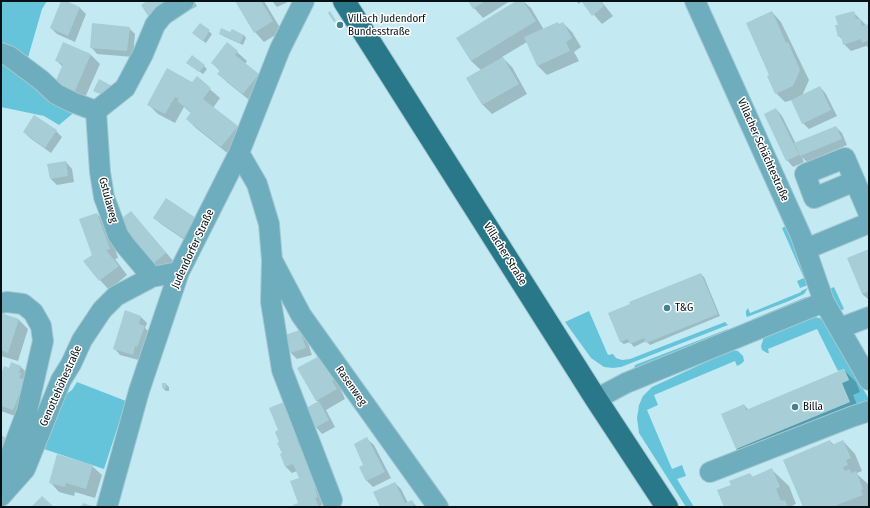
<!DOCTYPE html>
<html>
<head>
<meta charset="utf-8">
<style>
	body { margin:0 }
	#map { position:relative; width:870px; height:508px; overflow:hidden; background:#c3eaf3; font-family:"Fira Sans Condensed",sans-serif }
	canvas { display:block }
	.frame { position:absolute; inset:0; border:2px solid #041115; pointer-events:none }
</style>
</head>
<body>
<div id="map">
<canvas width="870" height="508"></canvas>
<div class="frame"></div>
</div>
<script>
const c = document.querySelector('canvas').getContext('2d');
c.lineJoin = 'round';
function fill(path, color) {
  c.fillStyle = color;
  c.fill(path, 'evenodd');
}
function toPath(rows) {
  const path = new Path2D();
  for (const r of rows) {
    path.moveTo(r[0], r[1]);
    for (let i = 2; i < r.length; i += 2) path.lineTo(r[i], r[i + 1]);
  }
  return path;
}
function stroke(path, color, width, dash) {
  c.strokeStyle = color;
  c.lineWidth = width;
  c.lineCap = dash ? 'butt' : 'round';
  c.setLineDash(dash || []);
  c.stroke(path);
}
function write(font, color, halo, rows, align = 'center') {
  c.font = font + ' "Fira Sans Condensed",sans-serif';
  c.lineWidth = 3;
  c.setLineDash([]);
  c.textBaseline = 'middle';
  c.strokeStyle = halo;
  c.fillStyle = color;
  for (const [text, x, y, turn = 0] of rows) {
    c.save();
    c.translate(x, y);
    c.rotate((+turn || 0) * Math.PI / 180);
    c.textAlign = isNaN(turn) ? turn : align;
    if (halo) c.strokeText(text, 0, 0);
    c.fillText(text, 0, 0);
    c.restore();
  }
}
fill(toPath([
	[1,1,47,1,42,9,27,61,1,47],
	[1,57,77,110,59,125,44,116,1,107],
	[791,224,808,285,800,288,797,281,804,278,782,228],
	[834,287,844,309,840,311,830,289],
	[808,288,804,294,789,301,747,317,746,315,746,311,748,308,750,313,801,292,801,291],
	[806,297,809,300,755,321,751,320],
	[589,311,608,355,613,354,616,358,622,360,630,359,725,322,728,325,621,367,613,368,604,367,591,358,565,322],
	[815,317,823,319,869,399,869,406,738,455,736,449,849,402,842,383,849,380,844,369,838,371,817,329,768,349,769,353,767,353,762,350,761,346,764,337],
	[728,329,725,333,634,369,635,365],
	[732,350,738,351,743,356,744,361,741,364,737,366,735,361,654,395,658,405,647,410,672,469,682,465,686,476,677,479,694,507,686,507,639,433,637,418,639,405,643,396,652,387],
	[77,382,126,401,104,469,41,448,65,395,72,390]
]), '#66c4da');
fill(toPath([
	[62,1,80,8,86,14,75,42,57,34,51,28],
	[149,1,194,1,197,6,160,28],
	[236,1,264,1,282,31,264,42,255,32],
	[272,1,290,1,277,7],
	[469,1,510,1,483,18,474,8],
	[518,1,523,1,531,8,544,30,563,23,572,32,581,47,574,52,579,61,547,75,538,66,527,42,502,57,512,67,527,94,492,114,483,105,468,78,481,70,471,61,457,38],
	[576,1,601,1,613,16,602,24,582,1,579,4],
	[772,12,781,22,809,80,802,96,820,87,826,94,837,116,809,129,803,123,792,100,785,102,776,93,771,76],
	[853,12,866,25,869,25,869,48,866,46,851,51,844,44,843,40,839,36,839,25],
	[200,24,212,34,206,43,196,36],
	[129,28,135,34,133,57,97,54,91,47],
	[220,33,244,35,246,38,243,45,223,36],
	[227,43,247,61,245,64,268,84,253,103,228,83,218,74,220,71,212,63],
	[91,55,100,64,83,102,65,94,63,67,56,60],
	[187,63,204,66,207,69,203,74],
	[197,78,220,98,213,108,237,127,246,136,231,156,196,128,187,119,191,113,184,107,175,123,158,114,148,104,193,83],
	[776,109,782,116,796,144,836,127,842,133,847,145,807,162,802,157,804,162,793,167,787,160],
	[56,131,62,137,51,153,30,138,24,132],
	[66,162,72,169,74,182,57,185,51,179],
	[131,212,175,263,159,276,150,267],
	[97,214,107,224,118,258,115,259,127,275,109,290,100,280,93,255],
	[154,218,195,219,189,243,161,224],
	[869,250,869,300,862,294],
	[701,274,704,277,720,316,650,345,646,341,634,347,630,342,624,344,621,342,610,313],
	[1,314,19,320,28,329,18,361,1,356],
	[141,317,147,323,145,328,150,333,144,353,141,352,139,360,120,355,114,348],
	[300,331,306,337,312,355,297,359,291,353,286,335],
	[319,357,343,389,341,390,345,399,326,410,335,427,322,434,316,427,318,402,316,400],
	[20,366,30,376,23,419,1,411,1,373,10,369],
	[844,370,856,382,860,392,853,395,861,414,749,461,737,448,744,405,749,410],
	[166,384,169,387,169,391,166,391,163,388],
	[286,403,324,504,321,505,322,507,295,507,300,503,300,479,297,471,292,473,286,467,279,431],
	[367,439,374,445,391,478,373,487,366,480,365,465],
	[830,441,834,445,843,441,855,454,862,471,857,473,858,475,868,484,869,488,869,507,804,507],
	[92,466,102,475,95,498,75,492,74,496,59,492,50,482],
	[772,470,789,486,796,504,793,505,793,507,725,507,732,486,750,474,753,477],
	[395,483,401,489,408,503,412,501,417,507,381,507]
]), '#0003');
fill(toPath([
	[61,1,66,1,80,7,68,36,50,28],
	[147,1,181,1,150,19,141,5],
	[235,1,261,1,273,21,254,33],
	[468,1,485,1,473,9],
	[516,1,523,1,536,21,471,61,456,38],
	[581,1,600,1,604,6,592,16],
	[330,11,336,21,334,22,328,13],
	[772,11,786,43,788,42,800,70,793,86,775,94,767,76,769,75,746,23],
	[854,11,856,19,860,18,862,26,869,24,869,40,862,43,861,39,843,45,841,36,838,37,835,25,838,25,835,16],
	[558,22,559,24,563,22,572,38,566,42,570,51,537,66,524,37],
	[92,23,130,27,127,51,90,48],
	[200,23,210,30,203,41,192,33],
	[221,28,230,32,232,29,244,35,240,43,219,34],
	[63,42,91,54,74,93,54,85,63,64,55,61],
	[227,42,238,51,235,55,259,74,243,94,217,74,220,70,211,63],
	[192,55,205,65,199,72,186,63],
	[503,57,519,84,482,105,466,78],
	[167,68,192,82,197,76,211,88,203,99,238,126,221,147,186,119,191,112,177,101,179,99,175,97,165,114,147,105],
	[99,79,112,86,107,97,93,91],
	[820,86,831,110,802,124,791,100],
	[776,108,799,155,786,161,764,114],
	[34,115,57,130,45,148,23,132],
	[836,126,842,139,800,156,794,143],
	[66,161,68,176,50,179,47,164],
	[166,198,196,218,183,238,153,218],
	[131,211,166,253,149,267,117,222],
	[97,213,110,249,106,250,119,266,99,281,83,261,92,255,79,219],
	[869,249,869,291,862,294,847,258],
	[701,273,718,314,646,343,644,338,630,344,628,339,620,342,608,313,630,304,629,302],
	[125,310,141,316,139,324,145,326,137,347,135,346,133,355,113,349],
	[1,313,19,319,8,353,1,350],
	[300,330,306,348,290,353,285,335],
	[319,356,323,358,334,380,332,381,337,389,316,401,297,368],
	[11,362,21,366,19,372,21,373,19,378,25,380,13,410,1,406,1,370,2,371,4,366,9,368],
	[844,369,849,380,842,383,850,402,736,449,721,414,744,404,746,410],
	[162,383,166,383,166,388,162,388],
	[286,401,300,437,296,438,317,488,315,489,318,497,315,498,319,507,294,507,293,505,298,503,290,481,299,478,293,464,285,467,280,454,282,453,277,443,279,442,275,432,278,430,269,408],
	[319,401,329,420,315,428,304,409],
	[1,435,6,438,1,450],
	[367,437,385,472,366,481,359,467,363,465,354,444],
	[830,440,832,445,843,440,851,458,846,460,848,465,843,467,845,471,850,469,851,473,856,471,863,489,861,491,863,495,832,507,803,507,783,460],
	[57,454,93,465,86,489,66,483,65,487,49,483],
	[772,468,780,487,776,489,781,501,785,500,788,507,724,507,717,490,731,485,729,481,750,473,752,477],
	[395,482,405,503,412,500,415,507,380,507,373,492],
	[42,496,54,507,31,507],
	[83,503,94,507,81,507]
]), '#a7cdd6');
const minor = toPath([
	[695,1,801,236,824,302,869,380],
	[1,53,9,56,41,80,56,94,72,102,96,111],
	[96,111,100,172,104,197,114,224,118,235,125,245,152,277],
	[96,111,125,88,143,54,155,25,163,15,184,1],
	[239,153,257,184,269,224,272,260,301,315,438,507],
	[855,181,814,198,805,174,845,158,869,214],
	[806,249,869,223],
	[272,262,271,302,282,370,332,500],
	[1,303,7,302,23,304,33,312,41,326,43,341,27,411,1,481],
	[840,328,869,317],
	[596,399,626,383,824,302],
	[710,472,851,417,869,411],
	[1,496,25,469,61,380,71,364,82,340,102,310,116,296,152,277,179,272],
	[107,507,139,391,179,272,239,153,280,49,304,1]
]);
const major = toPath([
	[344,1,596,399,667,507]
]);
stroke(minor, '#a4c7cf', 22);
stroke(major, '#a4c7cf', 24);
stroke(minor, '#6dadbd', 20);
stroke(major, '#297889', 22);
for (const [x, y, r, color] of [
	[340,25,4,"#408393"],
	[667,308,4,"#408393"],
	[795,407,4,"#408393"]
]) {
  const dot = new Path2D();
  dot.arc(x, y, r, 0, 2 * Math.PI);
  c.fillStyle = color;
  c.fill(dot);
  stroke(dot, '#fff', 1.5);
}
write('11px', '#041115', '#fff', [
	["Villach Judendorf",348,19],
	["Bundesstraße",348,32],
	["T&G",675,308],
	["Billa",803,407]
], 'left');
write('11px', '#041115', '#fff', [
	["Villacher Schächtestraße",763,150,66],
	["Gstulaweg",108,200,75],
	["Judendorfer Straße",193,249,-65],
	["Villacher Straße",505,254,58],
	["Genottehöhestraße",61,386,-66],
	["Rasenweg",351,386,55]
]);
</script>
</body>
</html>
